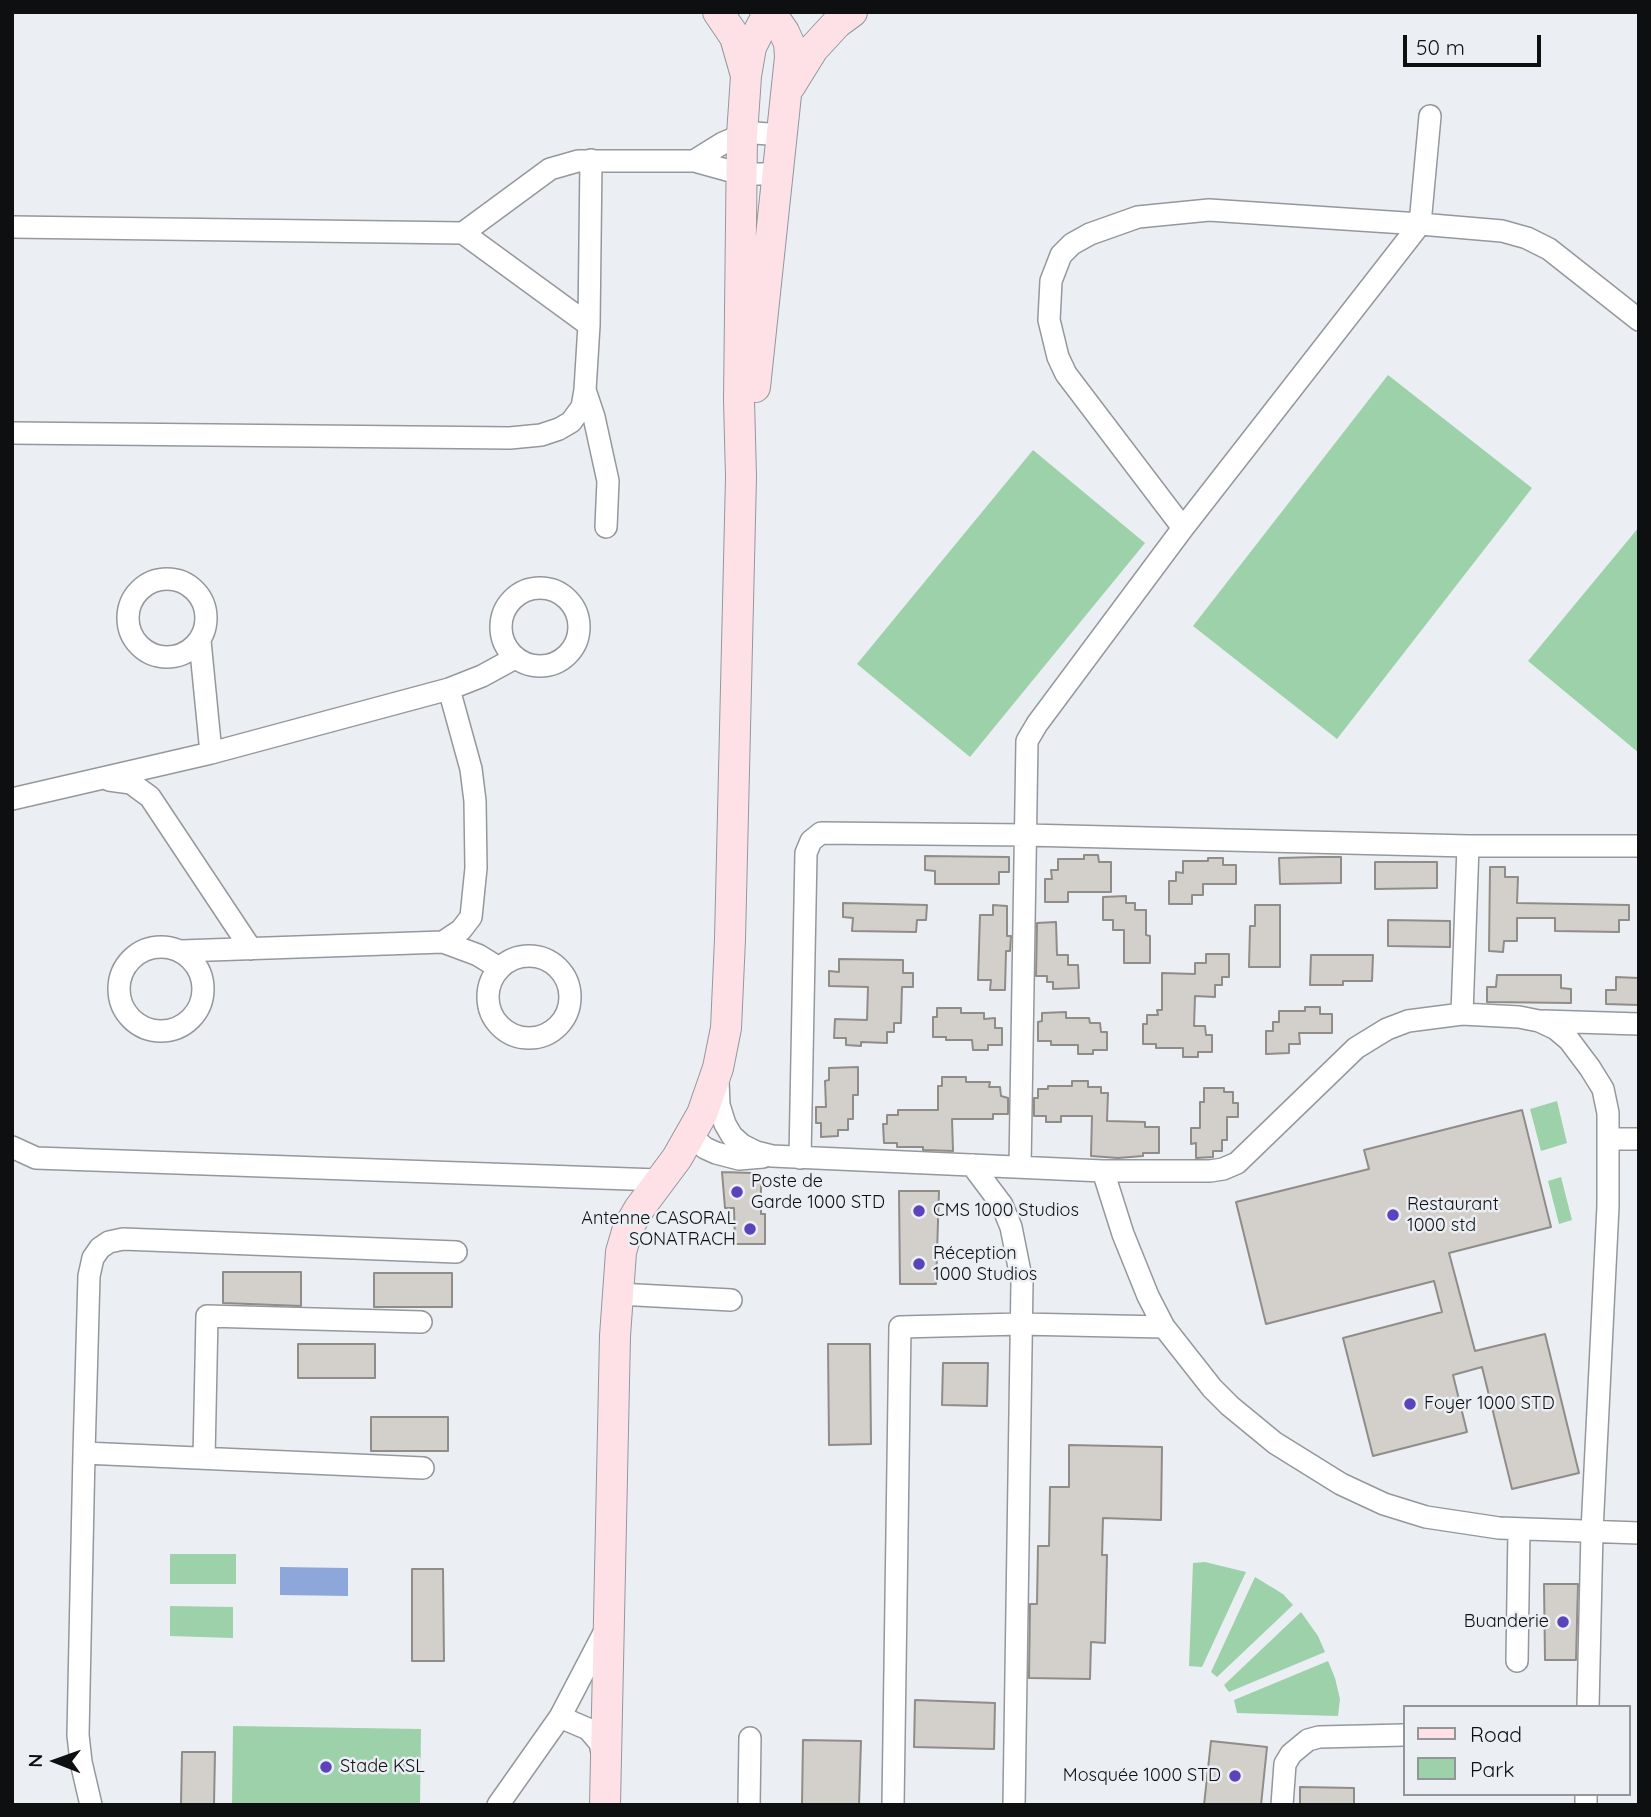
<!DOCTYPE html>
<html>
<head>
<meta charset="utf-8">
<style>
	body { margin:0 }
	#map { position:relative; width:1651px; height:1817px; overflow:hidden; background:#ebeff4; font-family:Quicksand,sans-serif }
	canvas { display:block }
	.frame { position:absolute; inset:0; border:14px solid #0e0f11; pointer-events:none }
	.legend { position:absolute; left:1403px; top:1705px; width:228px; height:91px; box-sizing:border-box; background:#ebeff4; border:2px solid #939599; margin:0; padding:9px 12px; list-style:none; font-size:21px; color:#0e0f11 }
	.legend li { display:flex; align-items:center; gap:14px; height:35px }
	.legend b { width:35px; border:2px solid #939599 }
	.north { position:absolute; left:21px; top:1726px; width:70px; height:70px; -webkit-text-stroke:5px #ebeff4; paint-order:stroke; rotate:271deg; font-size:19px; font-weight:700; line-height:28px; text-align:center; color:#0e0f11 }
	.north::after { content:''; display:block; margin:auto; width:24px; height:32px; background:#0e0f11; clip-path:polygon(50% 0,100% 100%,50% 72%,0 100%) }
	.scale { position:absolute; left:1403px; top:35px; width:138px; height:32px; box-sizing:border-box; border:4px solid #0e0f11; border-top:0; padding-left:9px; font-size:21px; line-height:24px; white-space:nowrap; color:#0e0f11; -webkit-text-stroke:5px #ebeff4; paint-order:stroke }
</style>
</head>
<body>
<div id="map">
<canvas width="1651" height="1817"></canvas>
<div class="frame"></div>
<ul class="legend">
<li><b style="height:9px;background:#fde1e7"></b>Road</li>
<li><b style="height:19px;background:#9dd1aa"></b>Park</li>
</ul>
<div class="north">N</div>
<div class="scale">50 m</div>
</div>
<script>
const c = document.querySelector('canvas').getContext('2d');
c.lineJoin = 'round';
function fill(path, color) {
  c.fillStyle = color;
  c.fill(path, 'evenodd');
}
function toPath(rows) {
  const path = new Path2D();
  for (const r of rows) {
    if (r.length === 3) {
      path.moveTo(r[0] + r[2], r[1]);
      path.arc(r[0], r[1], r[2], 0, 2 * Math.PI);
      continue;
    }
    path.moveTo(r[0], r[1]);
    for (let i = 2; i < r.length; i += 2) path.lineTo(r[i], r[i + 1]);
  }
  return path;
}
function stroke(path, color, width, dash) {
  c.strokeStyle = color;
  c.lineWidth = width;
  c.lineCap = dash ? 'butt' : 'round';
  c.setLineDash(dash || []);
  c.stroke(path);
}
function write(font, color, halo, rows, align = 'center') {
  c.font = font + ' Quicksand,sans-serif';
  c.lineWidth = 5;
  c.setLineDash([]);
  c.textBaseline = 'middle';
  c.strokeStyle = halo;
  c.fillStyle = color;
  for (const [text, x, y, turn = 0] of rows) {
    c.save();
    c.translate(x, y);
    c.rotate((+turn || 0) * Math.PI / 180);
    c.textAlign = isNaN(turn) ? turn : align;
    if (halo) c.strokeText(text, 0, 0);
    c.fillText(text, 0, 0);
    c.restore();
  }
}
fill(toPath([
	[1388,375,1532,488,1337,739,1193,626],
	[1033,450,1145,543,970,757,857,664],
	[1639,527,1639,753,1528,661],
	[1557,1101,1567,1143,1541,1151,1530,1109],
	[1561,1177,1572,1220,1559,1224,1548,1181],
	[170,1554,236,1554,236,1584,170,1584],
	[1205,1562,1246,1572,1202,1667,1189,1666,1193,1563],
	[1255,1577,1283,1594,1293,1605,1217,1677,1211,1672],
	[170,1606,233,1607,233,1638,170,1636],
	[1301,1612,1318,1636,1325,1652,1229,1692,1224,1685],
	[1328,1661,1335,1678,1340,1699,1338,1716,1237,1713,1234,1700],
	[233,1726,421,1729,420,1805,232,1805]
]), '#9dd1aa');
fill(toPath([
	[280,1567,348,1568,348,1596,280,1595]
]), '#8da7da');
const building = toPath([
	[1084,855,1098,855,1099,862,1111,862,1111,892,1068,892,1068,902,1045,902,1045,879,1052,879,1051,870,1058,870,1058,859,1084,859,1084,855],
	[925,856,1009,857,1009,872,999,872,999,884,935,884,935,871,925,870,925,856],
	[1319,857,1341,857,1341,883,1280,884,1279,858,1319,857],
	[1208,858,1223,858,1223,865,1236,865,1236,884,1203,884,1203,895,1192,895,1192,904,1169,904,1169,881,1176,881,1176,872,1183,873,1183,861,1208,861,1208,858],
	[1375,862,1437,862,1437,888,1375,889,1375,862],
	[1490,867,1505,867,1505,877,1518,877,1517,903,1629,905,1629,920,1619,920,1619,932,1555,931,1555,918,1517,918,1517,941,1504,941,1503,952,1489,951,1490,867],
	[1126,896,1126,903,1135,903,1135,910,1146,910,1146,935,1150,936,1150,963,1124,963,1124,930,1113,930,1113,920,1103,920,1103,897,1126,896],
	[843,903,927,905,926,920,917,920,916,932,852,931,853,918,843,917,843,903],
	[993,905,1007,906,1007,936,1011,936,1010,951,1006,951,1005,990,990,990,991,980,978,980,980,915,993,915,993,905],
	[1255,905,1280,905,1280,967,1249,967,1250,926,1255,926,1255,905],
	[1388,920,1450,921,1450,947,1388,946,1388,920],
	[1056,922,1057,955,1068,955,1068,965,1078,965,1079,988,1053,989,1053,982,1047,982,1047,976,1036,976,1037,923,1056,922],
	[1206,954,1229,954,1229,977,1222,977,1222,985,1215,985,1215,997,1195,996,1194,1026,1205,1026,1206,1035,1212,1035,1212,1052,1198,1052,1198,1057,1183,1057,1183,1048,1156,1048,1156,1044,1143,1044,1143,1024,1147,1024,1147,1015,1158,1015,1157,1010,1162,1010,1162,973,1195,974,1195,963,1206,963,1206,954],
	[1311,955,1373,955,1372,981,1343,981,1343,985,1310,985,1311,955],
	[839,959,903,960,903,973,913,973,913,987,902,987,901,1023,894,1023,894,1032,887,1032,887,1043,861,1042,861,1046,846,1045,846,1038,834,1038,835,1019,867,1020,868,987,829,986,829,971,839,972,839,959],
	[1497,975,1561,975,1561,988,1571,989,1571,1003,1487,1002,1487,987,1496,987,1497,975],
	[1616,977,1639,978,1639,1005,1606,1004,1606,990,1616,990,1616,977],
	[1305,1007,1320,1007,1320,1014,1332,1014,1332,1033,1299,1033,1300,1044,1289,1044,1289,1053,1266,1054,1266,1031,1273,1031,1273,1022,1279,1022,1279,1011,1305,1011,1305,1007],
	[937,1008,961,1008,961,1013,984,1013,984,1019,995,1018,995,1028,1002,1028,1002,1045,988,1045,988,1050,973,1050,972,1040,946,1040,946,1037,933,1037,933,1017,937,1017,937,1008],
	[1066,1012,1066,1018,1089,1018,1090,1023,1100,1023,1101,1032,1107,1032,1107,1050,1093,1050,1093,1054,1078,1054,1078,1045,1051,1045,1051,1041,1038,1041,1038,1022,1042,1021,1042,1013,1066,1012],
	[858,1067,858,1095,853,1095,853,1119,848,1119,848,1130,838,1130,838,1136,821,1137,821,1123,816,1123,816,1107,826,1107,825,1081,829,1080,829,1068,858,1067],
	[942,1077,966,1077,966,1082,990,1082,989,1087,1000,1087,1001,1096,1008,1098,1008,1114,993,1114,993,1119,952,1119,953,1151,923,1150,923,1147,897,1147,897,1143,884,1143,883,1124,887,1124,887,1115,898,1115,898,1110,938,1110,938,1086,942,1086,942,1077],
	[1072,1081,1088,1081,1088,1087,1101,1087,1101,1093,1108,1093,1107,1121,1145,1122,1145,1127,1159,1127,1159,1153,1143,1153,1143,1156,1118,1158,1091,1156,1092,1116,1061,1116,1061,1122,1046,1122,1046,1116,1034,1116,1034,1098,1038,1098,1038,1089,1048,1089,1048,1086,1072,1086,1072,1081],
	[1204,1088,1224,1088,1224,1092,1233,1092,1233,1103,1238,1103,1238,1117,1227,1117,1227,1140,1222,1140,1222,1151,1213,1151,1213,1157,1196,1158,1196,1143,1191,1144,1191,1128,1200,1128,1200,1102,1204,1102,1204,1088],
	[1522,1110,1551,1227,1449,1253,1475,1351,1545,1334,1579,1473,1512,1489,1482,1367,1453,1375,1467,1432,1373,1456,1343,1338,1442,1312,1434,1281,1266,1324,1236,1202,1369,1169,1364,1150,1522,1110],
	[722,1172,753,1173,753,1182,761,1182,761,1214,765,1214,765,1244,735,1244,734,1208,725,1208,722,1172],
	[899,1191,939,1191,936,1284,900,1284,899,1191],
	[223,1272,301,1272,301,1306,223,1303,223,1272],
	[374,1273,452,1273,452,1307,374,1307,374,1273],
	[298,1344,375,1344,375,1378,298,1378,298,1344],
	[828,1344,870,1344,871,1444,829,1445,828,1344],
	[943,1363,988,1363,987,1406,942,1405,943,1363],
	[371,1417,448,1417,448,1451,371,1451,371,1417],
	[1069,1445,1162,1447,1161,1520,1103,1518,1102,1555,1107,1555,1105,1643,1091,1642,1090,1679,1029,1678,1030,1604,1037,1604,1038,1546,1049,1546,1050,1487,1069,1487,1069,1445],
	[412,1569,443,1569,444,1661,412,1661,412,1569],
	[1544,1584,1578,1584,1576,1660,1545,1660,1544,1584],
	[915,1700,995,1703,994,1749,914,1747,915,1700],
	[803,1740,861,1741,859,1805,802,1805,803,1740],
	[1211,1741,1267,1747,1261,1805,1204,1805,1211,1741],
	[182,1752,215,1752,214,1805,181,1805,182,1752],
	[1300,1787,1354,1788,1354,1805,1300,1805,1300,1787]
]);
fill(building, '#d3d0cb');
stroke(building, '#908c88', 2);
const street = toPath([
	[591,160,589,325,585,390,594,417,608,481,606,527],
	[694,161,723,143,742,135,755,133,783,135],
	[12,227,463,233,589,325],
	[463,233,550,169,578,161,694,161,741,174,778,174],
	[12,433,510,438,541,435,559,429,571,422,582,407,585,390],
	[1183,528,1066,374,1058,357,1049,320,1051,281,1061,255,1072,244,1090,234,1138,217,1209,210,1420,224,1502,231,1527,238,1549,249,1639,320],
	[167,618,39],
	[540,627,39],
	[200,641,211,753],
	[109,780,131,783,150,797,251,949],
	[12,799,211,753,449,689,482,676,515,658],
	[1468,846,1639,846],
	[443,942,461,930,471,917,476,868,475,801,471,769,449,689],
	[161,989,42],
	[181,951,443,942,478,955,499,968],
	[529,997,41],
	[1543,1021,1639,1024],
	[718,1081,719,1105,725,1124,732,1136,742,1145,756,1152,772,1156,1103,1171,1210,1171,1223,1169,1237,1163,1356,1048,1387,1029,1408,1021,1462,1014,1519,1017,1539,1021,1556,1029,1569,1040,1590,1068,1603,1089,1608,1113,1608,1206,1592,1531,1588,1707],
	[690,1135,705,1148,716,1153,739,1159,763,1157],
	[1609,1139,1639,1139],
	[12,1147,36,1158,658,1180],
	[800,1158,806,853,811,841,821,833,1027,835,1468,846,1462,1014],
	[972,1165,1002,1205,1011,1227,1022,1282,1014,1805],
	[1020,1167,1027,741,1037,724,1183,528,1420,224,1430,116],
	[1103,1171,1123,1234,1148,1296,1164,1327,1212,1388,1230,1406,1275,1443,1341,1484,1384,1504,1426,1517,1499,1528,1639,1533],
	[618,1294,731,1300],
	[84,1453,89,1276,93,1258,100,1248,109,1242,123,1239,456,1252],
	[204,1458,207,1316,421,1322],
	[1517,1661,1519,1530],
	[560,1717,588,1729,600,1743,603,1758],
	[91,1805,81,1762,78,1735,84,1453,423,1468],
	[498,1805,560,1717,607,1627],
	[749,1805,750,1738],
	[893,1805,900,1327,1020,1324,1164,1327],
	[1282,1805,1285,1764,1291,1754,1308,1740,1319,1737,1404,1735],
	[1586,1805,1586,1794]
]);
const secondary = toPath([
	[718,12,735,37,745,72],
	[790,86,813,49,837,23,852,12],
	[755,387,790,57,789,43,784,32,777,22,765,12],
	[605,1805,615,1336,621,1252,628,1228,639,1209,677,1158,702,1114,718,1068,726,1028,730,939,741,477,739,400,742,135,746,76,751,47,762,25,775,12]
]);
stroke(street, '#94989c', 24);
stroke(secondary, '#94989c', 32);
stroke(street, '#fff', 21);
stroke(secondary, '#fde1e7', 30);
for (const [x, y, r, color] of [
	[737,1192,7,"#5b43bb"],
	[919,1211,7,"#5b43bb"],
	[1393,1215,7,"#5b43bb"],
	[750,1229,7,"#5b43bb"],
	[919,1264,7,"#5b43bb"],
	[1410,1404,7,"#5b43bb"],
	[1563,1622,7,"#5b43bb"],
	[326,1767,7,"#5b43bb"],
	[1235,1776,7,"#5b43bb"]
]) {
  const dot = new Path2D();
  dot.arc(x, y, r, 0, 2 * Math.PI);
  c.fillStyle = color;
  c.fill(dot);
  stroke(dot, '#ebeff4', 2.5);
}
write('18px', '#0e0f11', '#ebeff4', [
	["Poste de",751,1182],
	["Garde 1000 STD",751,1203],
	["Restaurant",1407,1205],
	["1000 std",1407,1226],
	["CMS 1000 Studios",933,1211],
	["Antenne CASORAL",736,1219,"right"],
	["SONATRACH",736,1240,"right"],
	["Réception",933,1254],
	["1000 Studios",933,1275],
	["Foyer 1000 STD",1424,1404],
	["Buanderie",1549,1622,"right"],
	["Stade KSL",340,1767],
	["Mosquée 1000 STD",1221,1776,"right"]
], 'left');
</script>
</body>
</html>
